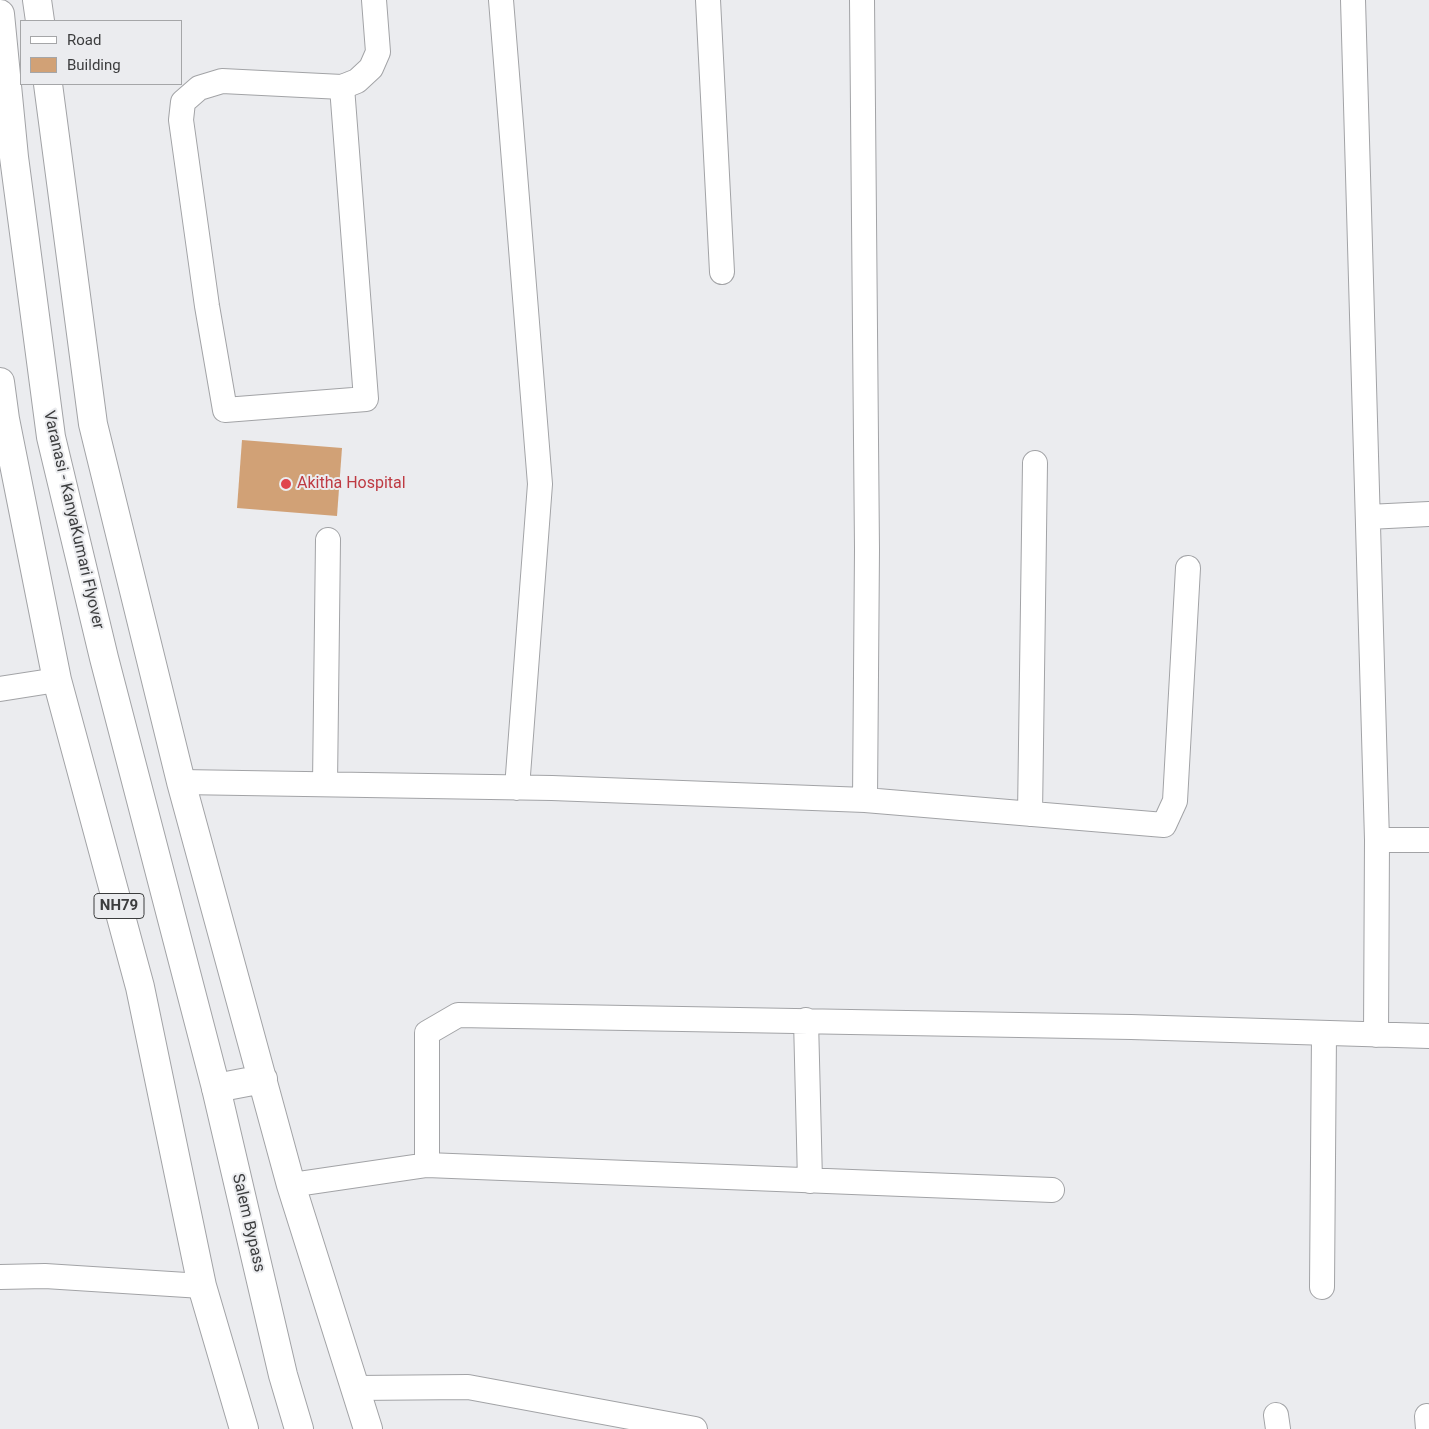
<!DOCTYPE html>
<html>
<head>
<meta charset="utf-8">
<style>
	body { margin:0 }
	#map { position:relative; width:1429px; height:1429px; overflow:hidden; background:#ebecef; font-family:Roboto,sans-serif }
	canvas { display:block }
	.legend { position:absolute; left:20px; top:20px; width:162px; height:65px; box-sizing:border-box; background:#ebecef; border:1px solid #a5a6a8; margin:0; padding:6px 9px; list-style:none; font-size:15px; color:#3c3d3e }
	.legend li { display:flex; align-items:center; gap:10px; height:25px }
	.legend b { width:25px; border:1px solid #a5a6a8 }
</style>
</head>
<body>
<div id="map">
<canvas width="1429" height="1429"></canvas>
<ul class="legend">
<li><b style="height:6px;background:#fff"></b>Road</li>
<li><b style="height:14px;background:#d1a176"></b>Building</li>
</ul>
</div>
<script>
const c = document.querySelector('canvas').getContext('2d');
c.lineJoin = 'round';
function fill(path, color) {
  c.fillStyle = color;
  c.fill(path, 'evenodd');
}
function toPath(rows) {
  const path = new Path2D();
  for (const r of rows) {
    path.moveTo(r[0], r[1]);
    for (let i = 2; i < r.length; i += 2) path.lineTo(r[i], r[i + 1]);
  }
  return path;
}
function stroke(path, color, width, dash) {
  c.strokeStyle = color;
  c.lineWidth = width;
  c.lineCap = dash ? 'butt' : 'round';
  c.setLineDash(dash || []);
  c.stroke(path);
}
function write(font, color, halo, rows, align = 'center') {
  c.font = font + ' Roboto,sans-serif';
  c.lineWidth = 4;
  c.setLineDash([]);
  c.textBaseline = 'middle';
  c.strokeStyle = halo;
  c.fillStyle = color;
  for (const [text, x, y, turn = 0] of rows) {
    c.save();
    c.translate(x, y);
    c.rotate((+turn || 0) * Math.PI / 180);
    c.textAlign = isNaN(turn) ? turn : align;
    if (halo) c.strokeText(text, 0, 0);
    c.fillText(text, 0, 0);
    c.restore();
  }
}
fill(toPath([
	[242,440,342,448,337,516,237,508]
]), '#d1a176');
const minor = toPath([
	[501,0,540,484,517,788],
	[708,0,722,272],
	[862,0,867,549,865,800],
	[1353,0,1377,840,1376,1035],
	[342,87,366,399,225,410,207,306,181,120,183,102,199,88,222,81,342,87,357,81,371,68,378,52,374,0],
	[1368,517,1429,514],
	[0,689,57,680],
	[181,782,552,788,865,800,1164,825,1175,801,1188,568],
	[325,784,328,540],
	[1030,814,1035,463],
	[1377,840,1429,840],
	[806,1020,810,1181],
	[427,1165,1052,1190],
	[291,1185,427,1165,427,1033,458,1015,1131,1027,1429,1036],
	[0,1277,45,1276,202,1286],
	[1322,1287,1324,1033],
	[356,1388,468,1387,695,1429],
	[1276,1415,1278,1429],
	[1427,1416,1428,1429]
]);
const tertiary = toPath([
	[37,0,40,21],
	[48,84,93,424,181,782,291,1185,368,1429],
	[216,1088,263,1079]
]);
const trunk = toPath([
	[0,14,14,157,51,437,104,658,216,1088,283,1375,299,1429],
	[0,382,5,419,57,680,140,987,202,1286,244,1429]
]);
stroke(minor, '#a2a3a6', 26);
stroke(tertiary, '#a2a3a6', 30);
stroke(trunk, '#a2a3a6', 30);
stroke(minor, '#fff', 24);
stroke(tertiary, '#fff', 28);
stroke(trunk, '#fff', 28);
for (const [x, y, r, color] of [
	[286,484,6,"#e0444e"]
]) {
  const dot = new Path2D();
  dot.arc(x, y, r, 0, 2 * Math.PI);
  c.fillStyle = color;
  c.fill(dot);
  stroke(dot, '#ebecef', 2);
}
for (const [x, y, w] of [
	[119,906,50]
]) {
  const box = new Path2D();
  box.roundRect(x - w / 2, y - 12.5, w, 25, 4);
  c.fillStyle = '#ebecef';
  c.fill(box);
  stroke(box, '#3c3d3e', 1);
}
write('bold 15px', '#3c3d3e', null, [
	["NH79",119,906]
]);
write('16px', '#be3a42', '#ebecef', [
	["Akitha Hospital",297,484]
], 'left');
write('16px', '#3c3d3e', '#ebecef', [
	["Varanasi - KanyaKumari Flyover",73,520,77],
	["Salem Bypass",248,1223,77]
]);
</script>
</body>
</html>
